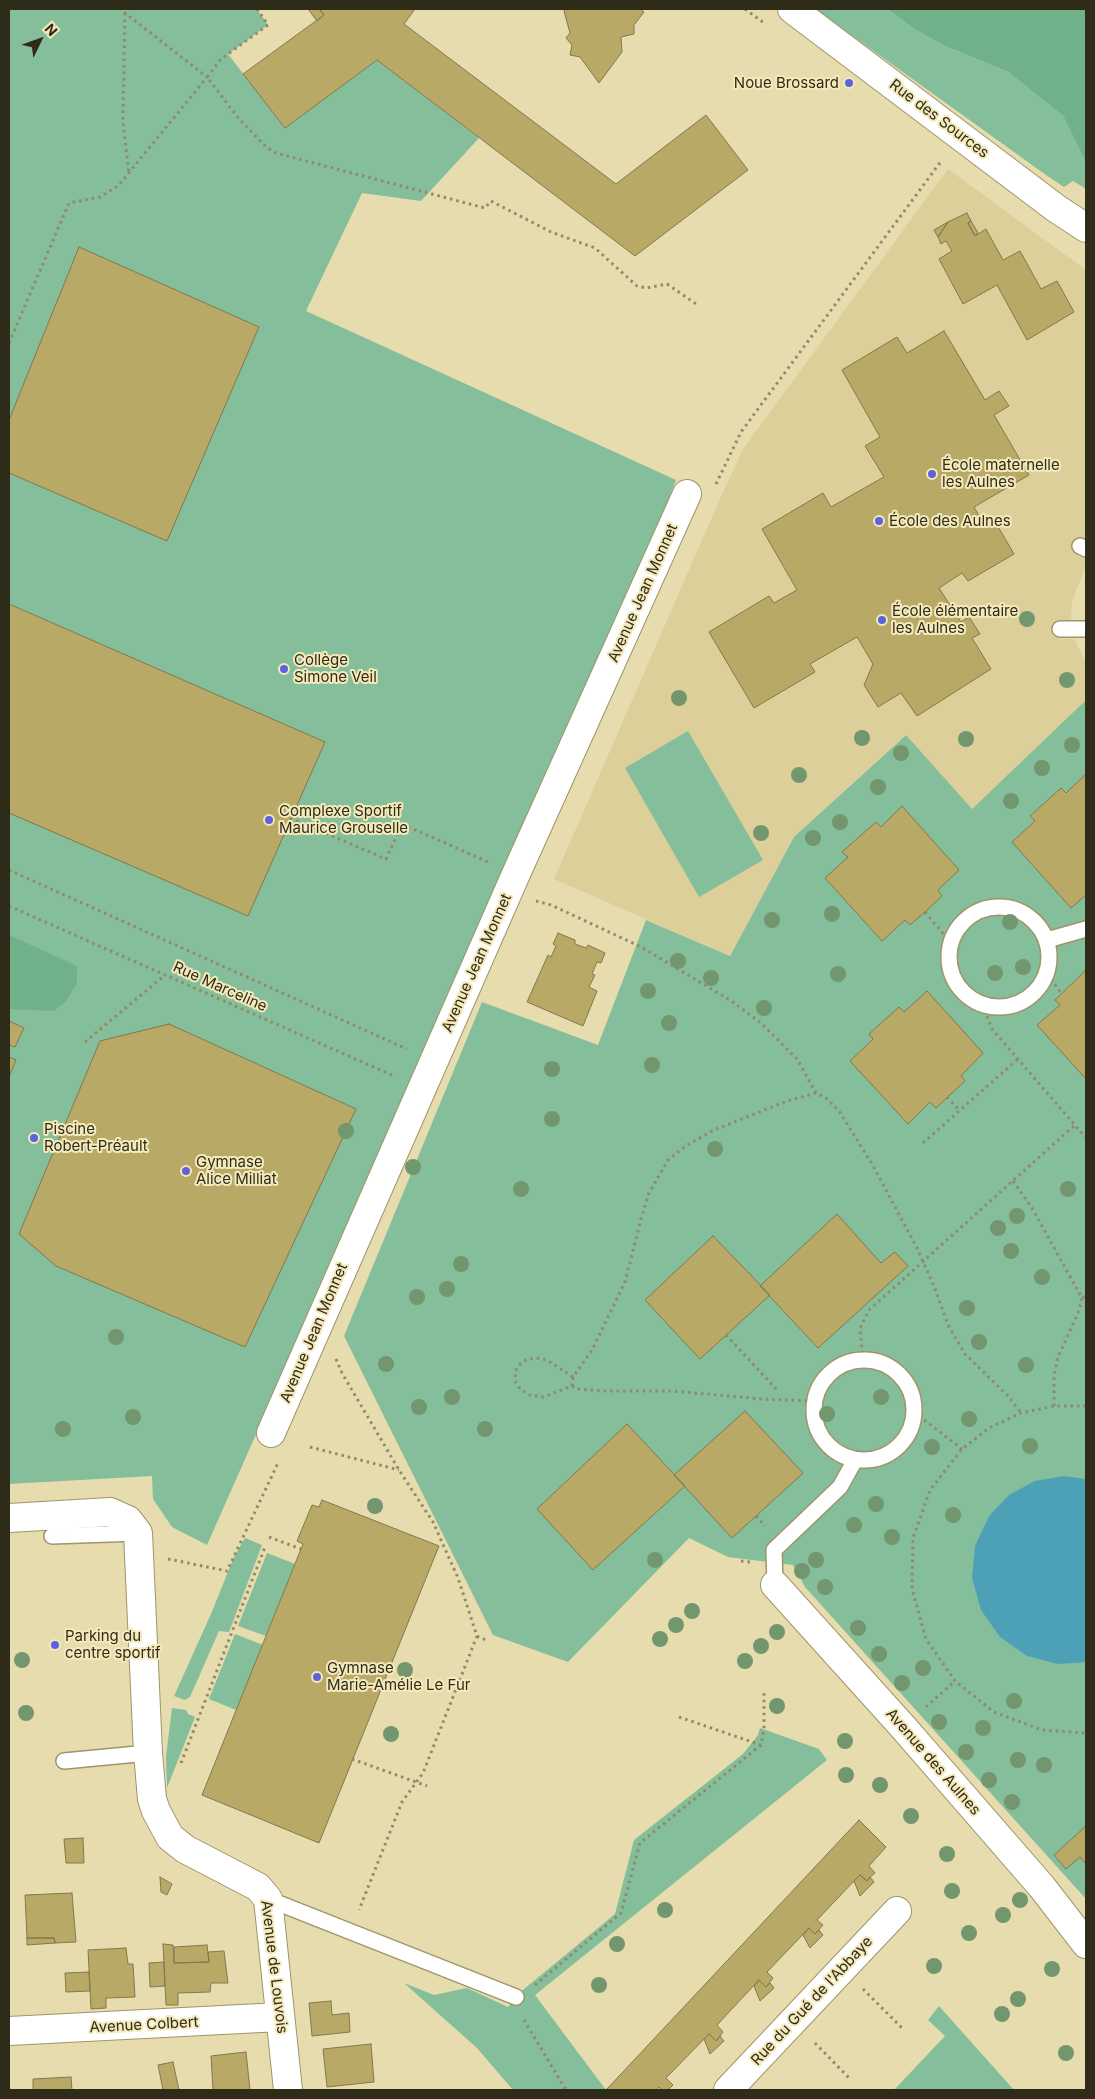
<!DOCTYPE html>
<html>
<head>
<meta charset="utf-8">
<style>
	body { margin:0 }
	#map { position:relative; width:1095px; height:2099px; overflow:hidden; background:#e7dcae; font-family:Inter,sans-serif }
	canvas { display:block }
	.frame { position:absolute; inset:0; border:10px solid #2f2b19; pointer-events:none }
	.north { position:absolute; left:15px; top:15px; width:50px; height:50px; -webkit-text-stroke:4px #f4e9ba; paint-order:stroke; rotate:48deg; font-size:14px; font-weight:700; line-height:20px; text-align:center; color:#2f2b19 }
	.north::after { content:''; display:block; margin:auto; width:18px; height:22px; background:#2f2b19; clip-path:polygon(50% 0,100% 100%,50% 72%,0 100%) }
</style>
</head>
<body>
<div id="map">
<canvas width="1095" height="2099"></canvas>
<div class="frame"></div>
<div class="north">N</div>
</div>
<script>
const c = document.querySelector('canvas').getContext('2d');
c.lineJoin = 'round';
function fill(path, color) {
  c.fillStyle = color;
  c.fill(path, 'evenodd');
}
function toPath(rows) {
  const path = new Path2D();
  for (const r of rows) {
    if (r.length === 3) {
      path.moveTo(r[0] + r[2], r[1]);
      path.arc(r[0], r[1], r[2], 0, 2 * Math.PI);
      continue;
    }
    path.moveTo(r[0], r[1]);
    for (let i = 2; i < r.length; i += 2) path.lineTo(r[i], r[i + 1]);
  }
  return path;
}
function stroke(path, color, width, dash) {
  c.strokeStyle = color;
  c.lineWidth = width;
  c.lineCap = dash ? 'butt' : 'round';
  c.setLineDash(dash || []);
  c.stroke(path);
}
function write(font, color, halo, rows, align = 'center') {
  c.font = font + ' Inter,sans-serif';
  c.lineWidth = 4;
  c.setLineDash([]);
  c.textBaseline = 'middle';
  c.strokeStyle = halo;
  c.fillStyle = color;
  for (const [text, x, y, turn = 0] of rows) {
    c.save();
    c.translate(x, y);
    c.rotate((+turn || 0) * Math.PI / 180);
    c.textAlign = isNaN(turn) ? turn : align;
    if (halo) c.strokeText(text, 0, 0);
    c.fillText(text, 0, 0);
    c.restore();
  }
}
fill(toPath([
	[948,169,1086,270,1086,539,1081,537,1078,556,1086,559,1086,566,1072,601,1071,620,1059,621,1060,639,1074,639,1086,662,1086,700,972,809,905,735,794,837,730,956,554,879,720,499,743,449]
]), '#dccf99');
fill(toPath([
	[9,9,257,9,268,25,228,54,285,128,377,60,479,138,421,201,362,193,306,311,676,480,667,503,581,700,207,1545,172,1527,153,1499,152,1476,9,1484],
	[815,9,888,9,914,29,943,45,1008,72,1063,116,1086,163,1086,189,1073,181,1064,187,1046,175],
	[1086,700,1086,1899,805,1587,793,1565,728,1557,689,1538,568,1662,493,1635,344,1336,482,1002,598,1045,646,920,730,956,794,837,906,735,972,809],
	[688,731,763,860,699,897,625,768],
	[245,1538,262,1545,229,1632,219,1631,190,1697,185,1700,174,1696,211,1614,234,1557],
	[267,1553,295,1564,266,1636,238,1626],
	[235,1634,263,1645,236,1710,209,1699],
	[172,1708,186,1710,188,1714,195,1717,167,1788,166,1756],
	[760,1728,819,1749,827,1760,535,1995,606,2090,513,2090,477,2048,404,1983,434,1995,467,1988,508,2007,518,1994,615,1914,634,1840,743,1754,758,1735],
	[939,2006,1014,2090,894,2090,945,2036,928,2020]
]), '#84be9a');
fill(toPath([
	[888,9,1086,9,1086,163,1063,116,1008,72,943,45,914,29],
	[9,935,77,966,77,983,66,1001,54,1011,9,1009]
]), '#71b18a');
fill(toPath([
	[1064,1476,1086,1479,1086,1662,1058,1664,1027,1656,1000,1637,981,1610,972,1578,975,1546,989,1516,1009,1495,1035,1481]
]), '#4da1b7');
const building = toPath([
	[308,9,319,9,324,15,317,21,308,9],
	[319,9,415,9,404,24,616,184,706,115,748,170,635,256,377,60,285,128,243,74,324,15,319,9],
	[566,9,640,9,644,12,634,25,634,34,621,37,622,52,599,83,580,57,570,55,572,45,566,38,570,33,564,11,566,9],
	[967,213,971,221,968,223,975,236,986,229,1003,260,1020,251,1041,289,1057,281,1074,312,1027,340,997,285,963,304,939,259,952,251,946,241,941,244,938,237,948,222,967,213],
	[971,221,978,233,975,236,968,223,971,221],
	[948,222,938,237,934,230,948,222],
	[79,247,259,327,167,541,9,473,9,420,79,247],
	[944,331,985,400,999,391,1009,406,994,415,1029,475,974,507,984,524,993,518,1014,554,968,581,962,573,939,588,961,622,969,617,980,634,972,638,991,669,917,716,901,693,878,707,864,685,873,664,857,637,810,664,815,672,754,708,709,632,769,596,774,603,797,590,762,529,823,493,831,507,884,477,865,446,880,437,842,370,897,337,907,353,944,331],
	[9,604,325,742,248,916,9,813,9,604],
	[1086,774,1086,895,1071,908,1012,842,1035,821,1030,816,1061,788,1066,793,1086,774],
	[902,806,959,870,938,890,942,896,925,912,910,925,905,920,882,941,825,878,848,857,842,852,876,822,881,827,902,806],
	[558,933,575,940,575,944,586,948,588,945,605,953,601,963,597,962,592,974,595,975,589,987,597,991,583,1026,527,1002,548,955,551,957,556,946,553,944,558,933],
	[1085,971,1086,973,1086,1079,1037,1025,1060,1005,1055,1000,1085,971],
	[927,991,983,1053,961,1076,965,1081,936,1108,930,1102,908,1124,850,1061,873,1039,869,1034,899,1007,904,1012,927,991],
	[9,1021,24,1028,15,1047,9,1045,9,1021],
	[169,1024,356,1109,245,1347,56,1266,19,1234,100,1041,169,1024],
	[9,1057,16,1060,9,1077,9,1057],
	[837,1214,881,1263,895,1252,908,1266,818,1348,760,1286,837,1214],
	[713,1236,770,1295,700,1359,645,1300,713,1236],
	[745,1411,803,1473,732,1538,674,1475,745,1411],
	[627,1424,685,1486,593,1570,537,1509,627,1424],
	[322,1500,439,1546,319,1843,202,1795,303,1544,297,1541,312,1505,319,1507,322,1500],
	[859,1820,886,1847,869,1866,875,1873,870,1877,867,1881,860,1875,854,1881,817,1920,823,1925,815,1934,809,1928,767,1972,773,1978,766,1987,759,1980,717,2025,723,2032,716,2041,709,2034,666,2078,673,2085,668,2090,661,2090,659,2087,656,2090,606,2090,859,1820],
	[1086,1826,1086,1864,1080,1857,1066,1869,1054,1855,1086,1826],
	[83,1838,84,1863,66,1863,64,1839,83,1838],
	[860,1875,867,1881,870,1877,874,1882,860,1896,854,1881,860,1875],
	[160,1877,172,1884,167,1895,161,1892,160,1877],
	[72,1893,76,1942,55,1943,54,1938,27,1938,25,1895,72,1893],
	[809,1928,815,1934,819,1930,823,1935,810,1948,803,1935,809,1928],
	[27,1938,54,1938,55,1943,27,1945,27,1938],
	[163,1944,173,1945,174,1963,209,1962,208,1952,224,1951,228,1983,211,1983,210,1992,178,1993,178,2005,166,2005,163,1944],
	[207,1945,209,1962,174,1963,174,1947,207,1945],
	[126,1948,128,1964,133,1964,135,1997,106,1998,106,2008,91,2009,88,1950,126,1948],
	[164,1962,165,1986,150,1987,149,1963,164,1962],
	[89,1972,90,1991,66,1992,65,1973,89,1972],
	[759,1980,766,1987,770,1983,774,1988,760,2001,754,1986,759,1980],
	[331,2001,332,2015,349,2013,350,2032,312,2036,309,2003,331,2001],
	[709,2034,716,2041,720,2036,724,2041,710,2054,704,2039,709,2034],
	[371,2044,374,2082,327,2087,323,2049,371,2044],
	[246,2052,250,2090,213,2090,211,2056,246,2052],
	[173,2062,179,2090,163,2090,158,2065,173,2062],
	[71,2077,72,2090,33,2090,33,2079,71,2077]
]);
fill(building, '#b8a967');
stroke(building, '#82784d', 1);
const service = toPath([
	[1080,546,1086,549],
	[1060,629,1086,629],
	[999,957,50],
	[1047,940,1086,929],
	[864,1410,50],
	[52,1536,138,1533],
	[775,1585,774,1550,840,1487,855,1460],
	[64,1761,148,1753],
	[268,1899,516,1997]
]);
const minor = toPath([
	[792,9,1057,209,1086,228],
	[271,1433,516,874,687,494],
	[9,1518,110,1512,128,1520,138,1533,148,1753,152,1799,156,1811,170,1837,185,1849,258,1887,268,1899,288,2090],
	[775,1585,903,1727,1042,1887,1086,1944],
	[9,2031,280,2017],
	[728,2090,897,1911]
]);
stroke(service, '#9f9569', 18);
stroke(minor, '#9f9569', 30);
stroke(toPath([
	[257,9,268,25,221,59,207,77,239,119,266,147,276,153,485,208,491,201,551,232,595,248,637,286,646,288,667,284,699,306],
	[745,9,764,23],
	[125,13,123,121,129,175],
	[9,343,69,203,100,197,119,185,207,77,120,9],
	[716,484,741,432,942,160],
	[290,818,386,859,402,824,488,862],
	[9,870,407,1049],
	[536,901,551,905,641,947,730,1000,761,1023,797,1059,816,1093],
	[9,906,394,1076],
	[925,912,951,943],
	[1047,974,1062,994],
	[982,1004,992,1029,1086,1138],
	[85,1042,165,975],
	[947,1097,959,1110],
	[923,1143,1018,1059],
	[1013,1181,1032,1208,1082,1298,1086,1296],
	[726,1335,778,1391],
	[336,1359,342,1373,399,1470,433,1522,458,1578,477,1636,423,1773,402,1802,359,1910],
	[863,1360,860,1328,869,1310,1075,1125],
	[573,1377,547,1360,536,1358,526,1360,519,1365,515,1372,516,1383,521,1390,530,1395,543,1397,572,1386,573,1377,592,1350,625,1282,641,1219,649,1193,668,1160,687,1145,714,1130,787,1101,816,1093,826,1098,839,1111,872,1164,916,1246,934,1286,948,1325,965,1354,1009,1397,1021,1413],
	[572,1386,577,1389,602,1391,673,1391,762,1399,814,1401],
	[1054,1406,1054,1376,1058,1357,1078,1313,1082,1298],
	[1086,1406,1054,1406,1021,1413,989,1428,962,1449,930,1490,913,1538,912,1589,926,1639,955,1681,994,1712,1042,1730,1086,1733],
	[914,1412,962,1449],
	[310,1447,399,1470],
	[756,1516,765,1526],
	[269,1537,301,1549],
	[168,1559,227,1571,279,1461],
	[741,1561,751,1562],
	[477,1636,488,1641],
	[926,1707,955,1681],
	[679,1717,761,1745],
	[352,1759,427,1786],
	[181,1763,265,1547],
	[535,1985,621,1913,640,1843,761,1745,764,1729,764,1691],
	[863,1989,902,2028],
	[524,2020,566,2090],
	[815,2043,851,2080]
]), '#918a69', 3, [2.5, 4]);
stroke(service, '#fff', 15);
stroke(minor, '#fff', 28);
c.fillStyle = '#72966e';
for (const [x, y] of [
	[1027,619],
	[1067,680],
	[679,698],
	[862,738],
	[966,739],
	[1072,745],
	[901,753],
	[1042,768],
	[799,775],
	[878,787],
	[1011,801],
	[840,822],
	[761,833],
	[813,838],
	[832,914],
	[772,920],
	[1010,922],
	[678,961],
	[1023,967],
	[995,973],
	[838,974],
	[711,978],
	[648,991],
	[764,1008],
	[669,1023],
	[652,1065],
	[552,1069],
	[552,1119],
	[346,1131],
	[715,1149],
	[413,1167],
	[521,1189],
	[1068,1189],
	[1017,1216],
	[998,1228],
	[1011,1251],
	[461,1264],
	[1042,1277],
	[447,1289],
	[417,1297],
	[967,1308],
	[116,1337],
	[979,1342],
	[386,1364],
	[1026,1365],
	[452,1397],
	[881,1397],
	[419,1407],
	[827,1414],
	[133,1417],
	[969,1419],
	[63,1429],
	[485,1429],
	[1030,1446],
	[932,1447],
	[876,1504],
	[375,1506],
	[953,1515],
	[854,1525],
	[892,1537],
	[655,1560],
	[816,1560],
	[802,1571],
	[825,1587],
	[692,1611],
	[676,1625],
	[858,1628],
	[777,1632],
	[660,1639],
	[761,1646],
	[879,1654],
	[22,1660],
	[745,1661],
	[923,1668],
	[405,1670],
	[902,1683],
	[1014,1701],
	[777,1706],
	[26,1713],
	[939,1722],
	[983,1728],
	[391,1734],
	[845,1741],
	[966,1752],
	[1018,1760],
	[1044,1765],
	[846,1775],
	[989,1780],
	[880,1785],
	[1012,1802],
	[911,1816],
	[947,1854],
	[952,1891],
	[1020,1900],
	[665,1910],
	[1003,1915],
	[969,1933],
	[617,1944],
	[934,1966],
	[1052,1969],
	[599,1985],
	[1018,1999],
	[1002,2014],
	[1066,2053]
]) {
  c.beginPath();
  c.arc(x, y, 8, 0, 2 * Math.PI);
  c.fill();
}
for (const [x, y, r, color] of [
	[849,83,5,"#5d63db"],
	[932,474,5,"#5d63db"],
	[879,521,5,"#5d63db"],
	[882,620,5,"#5d63db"],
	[284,669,5,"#5d63db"],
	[269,820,5,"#5d63db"],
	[34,1138,5,"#5d63db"],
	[186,1171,5,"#5d63db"],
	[55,1645,5,"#5d63db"],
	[317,1677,5,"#5d63db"]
]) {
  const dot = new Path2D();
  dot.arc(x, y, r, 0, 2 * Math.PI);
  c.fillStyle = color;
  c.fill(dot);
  stroke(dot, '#f4e9ba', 2);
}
write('15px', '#2f2b19', '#f4e9ba', [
	["Noue Brossard",839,83,"right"],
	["École maternelle",942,465],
	["les Aulnes",942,482],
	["École des Aulnes",889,521],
	["École élémentaire",892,611],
	["les Aulnes",892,628],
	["Collège",294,660],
	["Simone Veil",294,677],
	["Complexe Sportif",279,811],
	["Maurice Grouselle",279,828],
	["Piscine",44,1129],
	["Robert-Préault",44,1146],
	["Gymnase",196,1162],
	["Alice Milliat",196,1179],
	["Parking du",65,1636],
	["centre sportif",65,1653],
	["Gymnase",327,1668],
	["Marie-Amélie Le Fur",327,1685]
], 'left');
write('15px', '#2f2b19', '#f4e9ba', [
	["Rue des Sources",939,119,37],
	["Avenue Jean Monnet",643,593,-66],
	["Avenue Jean Monnet",477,963,-66],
	["Rue Marceline",220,987,24],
	["Avenue Jean Monnet",314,1333,-67],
	["Avenue des Aulnes",933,1762,49],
	["Avenue de Louvois",274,1967,83],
	["Rue du Gué de l'Abbaye",812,2001,-47],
	["Avenue Colbert",144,2025,-3]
]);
</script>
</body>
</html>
